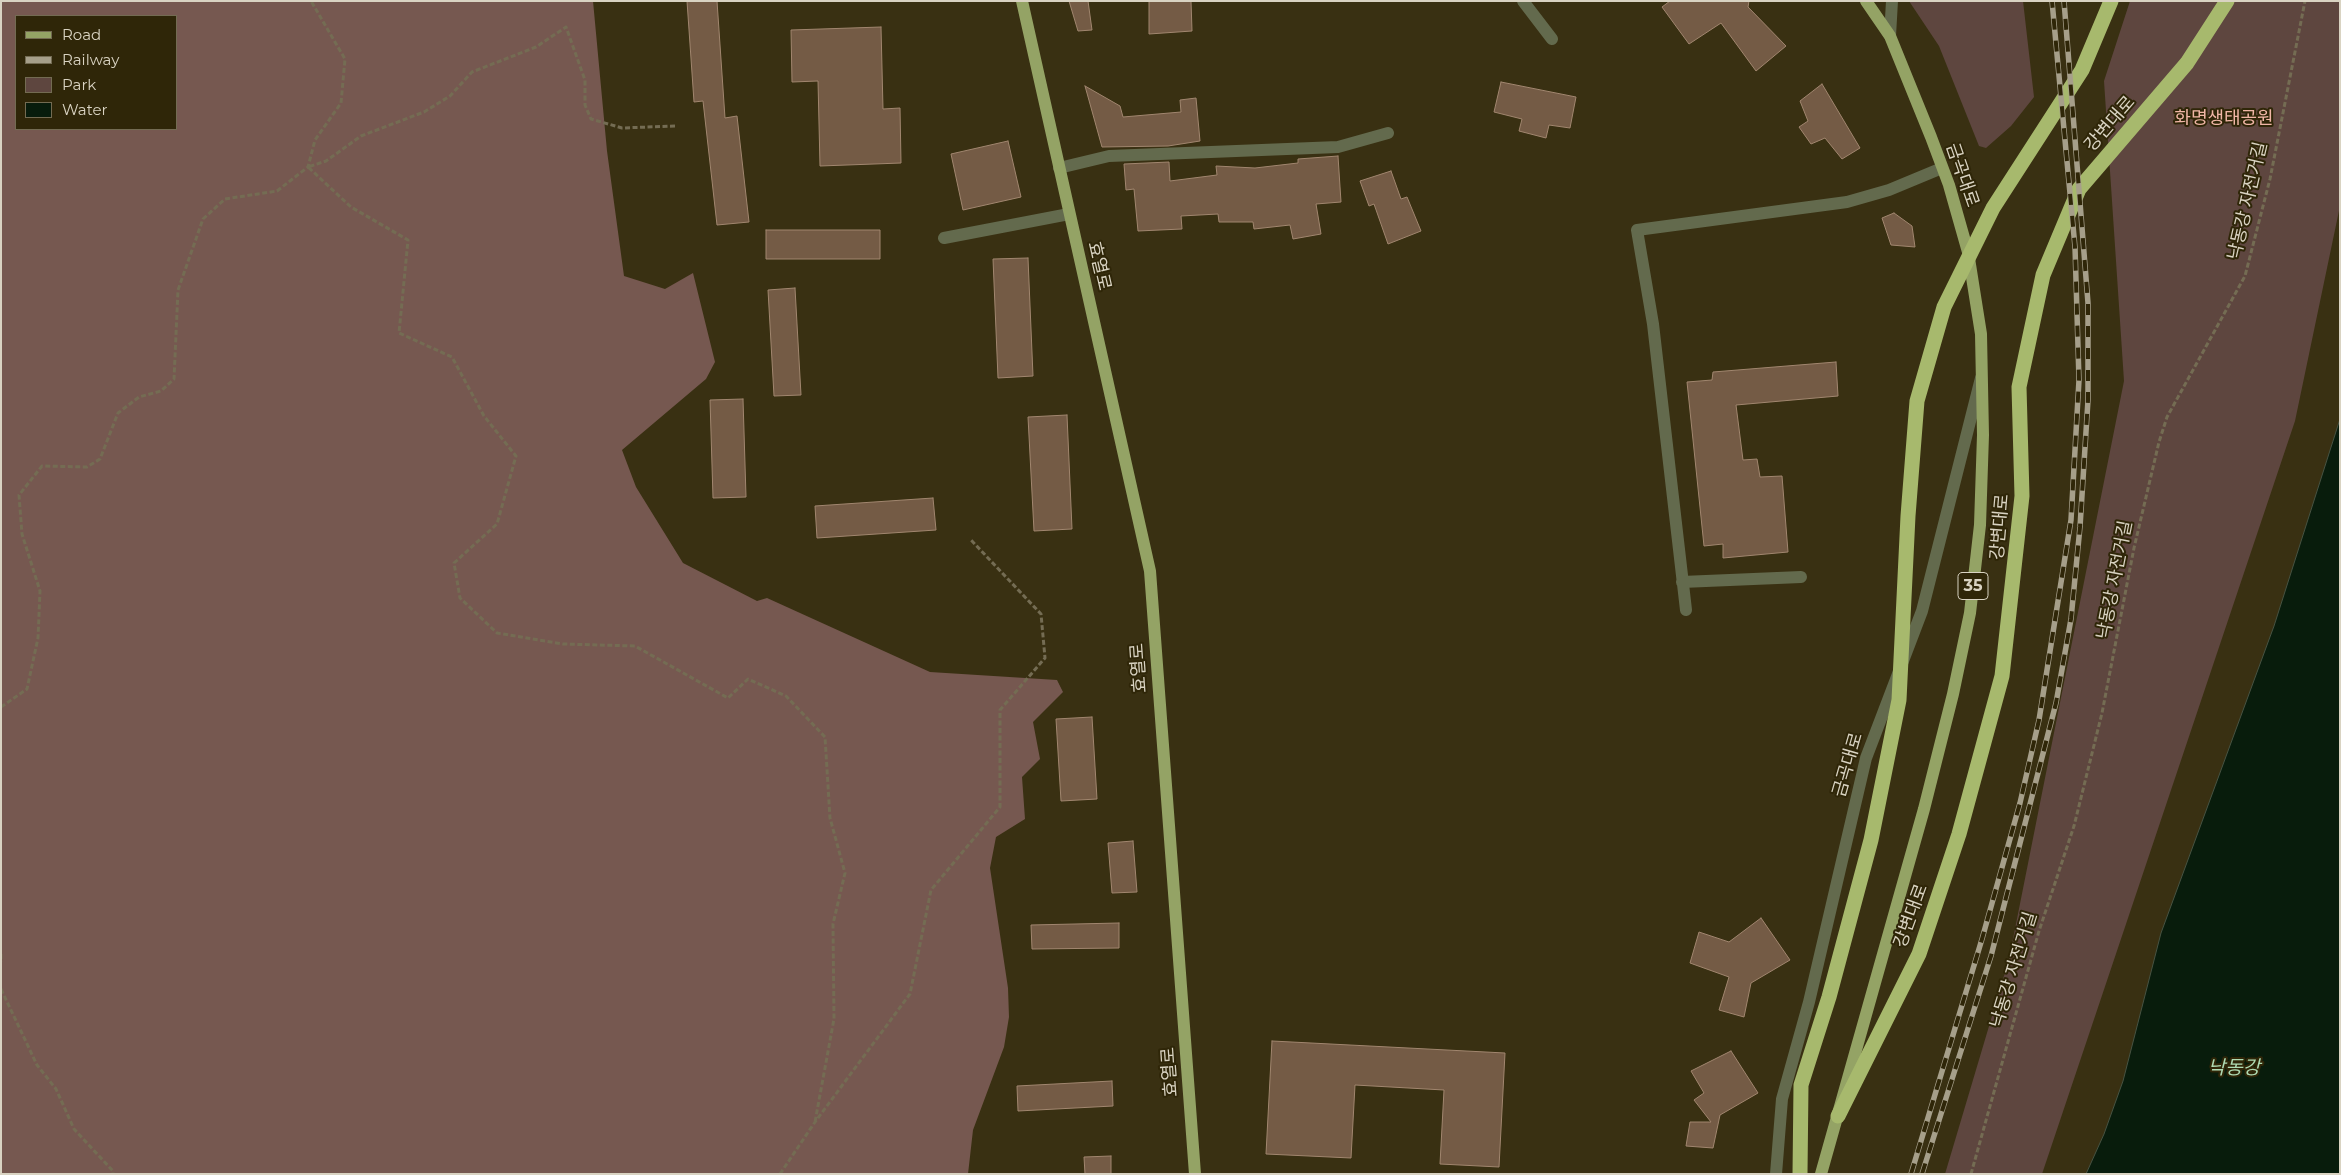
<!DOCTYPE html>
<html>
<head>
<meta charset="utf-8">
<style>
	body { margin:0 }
	#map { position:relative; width:2341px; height:1175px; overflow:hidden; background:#393012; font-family:Montserrat,sans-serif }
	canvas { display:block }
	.frame { position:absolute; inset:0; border:2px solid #d9d3c2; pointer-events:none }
	.legend { position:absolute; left:15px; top:15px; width:162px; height:115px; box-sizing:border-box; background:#2f2608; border:1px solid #736b52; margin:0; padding:6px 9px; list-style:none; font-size:15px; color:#d9d3c2 }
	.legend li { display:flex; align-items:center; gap:10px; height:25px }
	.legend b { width:25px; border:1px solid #736b52 }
</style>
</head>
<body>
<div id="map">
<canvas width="2341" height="1175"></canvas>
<div class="frame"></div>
<ul class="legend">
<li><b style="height:6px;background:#94a365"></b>Road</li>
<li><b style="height:6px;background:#a69f8a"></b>Railway</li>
<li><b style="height:14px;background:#5e463f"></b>Park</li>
<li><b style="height:14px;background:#081c0c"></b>Water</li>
</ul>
</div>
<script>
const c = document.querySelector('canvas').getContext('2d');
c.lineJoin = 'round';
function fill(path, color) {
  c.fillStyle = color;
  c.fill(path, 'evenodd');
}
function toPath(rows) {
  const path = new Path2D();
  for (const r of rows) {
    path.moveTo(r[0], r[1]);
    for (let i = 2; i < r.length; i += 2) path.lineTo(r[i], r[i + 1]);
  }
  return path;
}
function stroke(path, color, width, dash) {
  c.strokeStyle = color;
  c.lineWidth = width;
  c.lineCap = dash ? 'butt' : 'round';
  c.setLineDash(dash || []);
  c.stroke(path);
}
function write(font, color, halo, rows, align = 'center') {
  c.font = font + ' Montserrat,"Noto Sans KR",sans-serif';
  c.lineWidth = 4;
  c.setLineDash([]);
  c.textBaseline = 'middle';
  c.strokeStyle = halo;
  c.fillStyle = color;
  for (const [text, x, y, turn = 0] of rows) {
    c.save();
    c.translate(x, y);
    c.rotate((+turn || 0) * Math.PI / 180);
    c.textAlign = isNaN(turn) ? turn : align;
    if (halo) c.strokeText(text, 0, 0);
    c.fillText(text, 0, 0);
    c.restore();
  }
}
fill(toPath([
	[1909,1,2023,1,2034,97,2011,126,1986,148,1979,146,1939,46],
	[2130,1,2340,1,2340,206,2295,421,2042,1174,1945,1174,2009,959,2124,381,2104,81]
]), '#5e463f');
fill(toPath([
	[1,1,593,1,607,151,624,276,665,289,693,273,715,362,706,379,622,450,636,487,683,563,757,601,767,598,930,672,1057,680,1063,692,1033,722,1040,759,1022,777,1025,819,996,837,990,868,1008,988,1009,1017,1004,1047,973,1130,968,1174,1,1174],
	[16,16,176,16,176,129,16,129]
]), '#765850');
const water = toPath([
	[2340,419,2340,1174,2086,1174,2104,1134,2123,1081,2161,933,2274,626,2340,419]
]);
fill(water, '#081c0c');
stroke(water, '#475343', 1);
const building = toPath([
	[687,1,717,1,725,118,737,116,749,222,717,225,703,101,694,102,687,1],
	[1069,1,1088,1,1092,30,1078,31,1069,1],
	[1149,1,1191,1,1192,31,1149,34,1149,1],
	[1670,1,1749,1,1748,7,1786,46,1756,71,1721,23,1689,44,1662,7,1670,1],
	[881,27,883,109,900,108,901,163,820,166,818,81,792,82,791,30,881,27],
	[1501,82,1576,97,1570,128,1549,125,1546,138,1519,131,1522,119,1494,112,1501,82],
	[1822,84,1860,148,1842,159,1825,138,1811,144,1799,127,1808,121,1800,101,1822,84],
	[1085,86,1120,106,1123,117,1181,112,1180,100,1196,98,1200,141,1168,146,1102,147,1085,86],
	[1008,141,1021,197,963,210,951,154,1008,141],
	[1338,156,1341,202,1316,204,1321,234,1293,239,1290,225,1254,229,1253,222,1219,222,1218,214,1181,216,1182,229,1138,231,1134,189,1126,190,1124,164,1169,162,1170,181,1217,175,1216,166,1255,168,1298,163,1298,159,1338,156],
	[1391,171,1401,199,1407,197,1421,231,1388,244,1374,204,1369,206,1360,181,1391,171],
	[1894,213,1912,226,1915,247,1891,245,1882,218,1894,213],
	[766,230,880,230,880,259,766,259,766,230],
	[1028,258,1033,376,998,378,993,259,1028,258],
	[795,288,801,395,774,396,768,290,795,288],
	[1836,362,1838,396,1736,405,1743,460,1757,459,1760,477,1782,476,1788,552,1723,558,1723,544,1704,546,1687,382,1712,380,1713,372,1836,362],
	[743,399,746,497,713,498,710,400,743,399],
	[1067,415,1072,529,1034,531,1028,417,1067,415],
	[933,498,936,530,817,538,815,506,933,498],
	[1092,717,1097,799,1061,801,1056,719,1092,717],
	[1133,841,1137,892,1112,893,1108,843,1133,841],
	[1761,918,1790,960,1751,983,1744,1017,1719,1010,1729,977,1690,963,1699,932,1729,942,1761,918],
	[1119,923,1119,948,1032,949,1031,925,1119,923],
	[1272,1041,1505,1053,1499,1167,1440,1164,1444,1090,1355,1085,1351,1158,1266,1154,1272,1041],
	[1731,1051,1758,1093,1720,1115,1713,1148,1686,1146,1690,1122,1711,1122,1694,1100,1704,1093,1691,1071,1731,1051],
	[1112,1081,1113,1106,1018,1111,1017,1086,1112,1081],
	[1111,1156,1111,1174,1085,1174,1084,1157,1111,1156]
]);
fill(building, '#745b45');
stroke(building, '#a1866f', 1);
stroke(toPath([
	[675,126,622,128,591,119,585,105,585,80,566,27,536,47,472,72,450,96,424,112,361,136,326,161,308,167,351,207,408,240,399,333,452,357,484,416,516,456,497,524,454,563,460,598,497,633,563,644,635,646,728,698,748,679,786,696,825,737,830,818,845,873,833,924,834,1019,815,1122],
	[1,707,27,689,38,638,40,591,22,534,19,495,42,466,87,467,100,459,118,413,139,397,161,391,174,379,178,290,203,219,225,199,277,191,308,167,315,140,341,103,345,59,311,1],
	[1,954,1,962],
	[1,989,37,1065,56,1089,74,1129,113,1171,113,1174],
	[780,1174,815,1122,910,994,931,890,1000,807,1000,710,1045,658,1041,614,971,540],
	[1971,1174,2039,931,2074,826,2102,713,2134,548,2159,442,2167,417,2245,276,2270,179,2305,1]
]), '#746c53', 3, [5, 2.5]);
stroke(toPath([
	[1523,1,1552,39],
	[1890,36,1892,1],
	[1059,168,1109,156,1338,147,1388,133],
	[944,238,1069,214],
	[1682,582,1801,577],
	[1686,610,1653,324,1637,230,1847,202,1889,190,1942,168],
	[1776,1174,1782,1099,1809,1002,1866,758,1922,611,1981,378]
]), '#636a4d', 12);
stroke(toPath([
	[1022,1,1150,571,1195,1174],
	[1821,1174,1924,809,1953,694,1970,613,1980,525,1983,435,1981,334,1968,252,1949,185,1931,137,1890,36,1866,1]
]), '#94a365', 12);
stroke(toPath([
	[1838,1116,1919,954,1959,834,2002,676,2022,496,2019,387,2043,275,2079,189,2187,63,2227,1],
	[1800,1174,1801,1085,1829,997,1871,840,1899,700,1908,516,1917,401,1944,307,1993,208,2082,70,2111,1]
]), '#a7b96d', 15);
const rail = toPath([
	[1911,1174,1982,939,2020,803,2039,720,2071,520,2079,380,2075,247,2052,1],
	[1922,1174,1991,956,2056,703,2071,619,2080,527,2088,400,2088,303,2064,1]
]);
stroke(rail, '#a69f8a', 5.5);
stroke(rail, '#2f2608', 4, [11]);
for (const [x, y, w] of [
	[1973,586,30]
]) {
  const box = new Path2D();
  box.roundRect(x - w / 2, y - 13.5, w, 27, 4);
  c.fillStyle = '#2f2608';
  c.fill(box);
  stroke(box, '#d9d3c2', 1);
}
write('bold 16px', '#d9d3c2', null, [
	["35",1973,586]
]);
write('18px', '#f0b6a6', '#2f2608', [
	["화명생태공원",2224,119]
]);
write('18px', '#d9d3c2', '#2f2608', [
	["강변대로",2110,124,-49],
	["금곡대로",1962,175,71],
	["낙동강 자전거길",2248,201,-77],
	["효열로",1099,266,77],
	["강변대로",2000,527,-85],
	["낙동강 자전거길",2115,580,-79],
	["효열로",1139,668,-94],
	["금곡대로",1848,765,-74],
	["강변대로",1911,916,-70],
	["낙동강 자전거길",2014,970,-73],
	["효열로",1170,1072,-94]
]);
write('italic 19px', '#afdbb3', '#2f2608', [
	["낙동강",2234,1068]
]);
</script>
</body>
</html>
